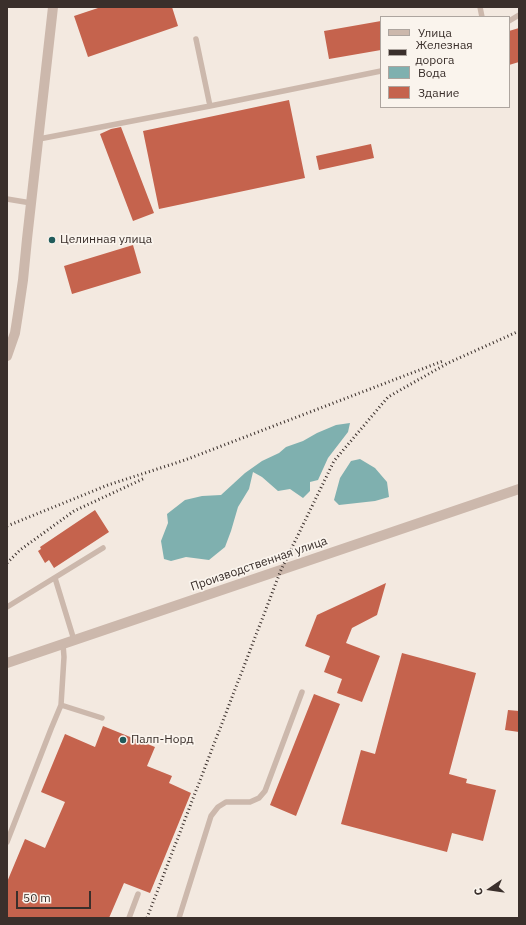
<!DOCTYPE html>
<html>
<head>
<meta charset="utf-8">
<style>
	body { margin:0 }
	#map { position:relative; width:526px; height:925px; overflow:hidden; background:#f3e9e0; font-family:"IBM Plex Sans",sans-serif }
	canvas { display:block }
	.frame { position:absolute; inset:0; border:8px solid #3a2f2b; pointer-events:none }
	.legend { position:absolute; left:380px; top:16px; width:130px; height:92px; box-sizing:border-box; background:#faf4ed; border:1px solid #ada59f; margin:0; padding:5px 7px; list-style:none; font-size:12px; color:#3a2f2b }
	.legend li { display:flex; align-items:center; gap:8px; height:20px }
	.legend b { width:20px; border:1px solid #ada59f }
	.north { position:absolute; left:470px; top:869px; width:40px; height:40px; -webkit-text-stroke:3px #faf4ed; paint-order:stroke; rotate:257deg; font-size:11px; font-weight:700; line-height:16px; text-align:center; color:#3a2f2b }
	.north::after { content:''; display:block; margin:auto; width:14px; height:18px; background:#3a2f2b; clip-path:polygon(50% 0,100% 100%,50% 72%,0 100%) }
	.scale { position:absolute; left:16px; top:891px; width:75px; height:18px; box-sizing:border-box; border:2px solid #3a2f2b; border-top:0; padding-left:5px; font-size:12px; line-height:14px; white-space:nowrap; color:#3a2f2b; -webkit-text-stroke:3px #faf4ed; paint-order:stroke }
</style>
</head>
<body>
<div id="map">
<canvas width="526" height="925"></canvas>
<div class="frame"></div>
<ul class="legend">
<li><b style="height:5px;background:#ccb8ac"></b>Улица</li>
<li><b style="height:5px;background:#3a2f2b"></b>Железная дорога</li>
<li><b style="height:11px;background:#7fb0af"></b>Вода</li>
<li><b style="height:11px;background:#c5634d"></b>Здание</li>
</ul>
<div class="north">С</div>
<div class="scale">50 m</div>
</div>
<script>
const c = document.querySelector('canvas').getContext('2d');
c.lineJoin = 'round';
function fill(path, color) {
  c.fillStyle = color;
  c.fill(path, 'evenodd');
}
function toPath(rows) {
  const path = new Path2D();
  for (const r of rows) {
    path.moveTo(r[0], r[1]);
    for (let i = 2; i < r.length; i += 2) path.lineTo(r[i], r[i + 1]);
  }
  return path;
}
function stroke(path, color, width, dash) {
  c.strokeStyle = color;
  c.lineWidth = width;
  c.lineCap = dash ? 'butt' : 'round';
  c.setLineDash(dash || []);
  c.stroke(path);
}
function write(font, color, halo, rows, align = 'center') {
  c.font = font + ' "IBM Plex Sans",sans-serif';
  c.lineWidth = 3.5;
  c.setLineDash([]);
  c.textBaseline = 'middle';
  c.strokeStyle = halo;
  c.fillStyle = color;
  for (const [text, x, y, turn = 0] of rows) {
    c.save();
    c.translate(x, y);
    c.rotate((+turn || 0) * Math.PI / 180);
    c.textAlign = isNaN(turn) ? turn : align;
    if (halo) c.strokeText(text, 0, 0);
    c.fillText(text, 0, 0);
    c.restore();
  }
}
fill(toPath([
	[350,423,348,432,328,458,318,480,310,482,310,491,303,498,290,489,278,491,262,477,253,472,249,489,238,507,231,531,225,547,209,560,186,557,171,561,164,559,161,541,168,523,167,514,185,500,202,496,221,495,245,473,262,461,279,453,286,447,303,441,317,433,336,425],
	[360,459,375,468,387,482,389,497,375,501,339,505,334,500,340,478,351,461]
]), '#7fb0af');
fill(toPath([
	[101,7,172,7,178,26,88,57,74,16],
	[381,21,381,50,329,59,324,31],
	[519,28,519,62,509,65,509,31],
	[289,100,305,178,159,209,143,131],
	[121,127,154,213,133,221,100,134,111,129],
	[371,144,374,158,319,170,316,156],
	[133,245,141,273,72,294,64,266],
	[95,510,109,532,54,568,49,560,45,563,38,551,41,549,40,547],
	[386,583,377,615,352,628,346,643,380,656,362,702,337,693,342,679,324,672,330,656,305,646,317,615],
	[402,653,476,673,449,774,467,779,466,783,496,790,483,841,452,833,447,852,341,824,361,750,375,754],
	[314,694,340,704,296,816,270,805],
	[508,710,519,711,519,732,505,730],
	[103,726,155,747,147,766,172,776,169,783,191,793,150,893,124,883,109,918,7,918,7,882,25,839,45,848,65,802,41,792,65,734,95,747]
]), '#c5634d');
stroke(toPath([
	[480,7,482,17],
	[509,21,519,15],
	[196,39,210,106],
	[39,139,210,106,381,71],
	[7,199,31,203],
	[55,578,74,640],
	[7,607,103,548],
	[61,705,102,718],
	[7,842,51,729,61,705,64,657,63,644],
	[129,918,138,894],
	[179,918,211,816,218,807,226,802,250,802,259,798,265,791,302,692]
]), '#ccb8ac', 5.5);
stroke(toPath([
	[7,356,15,333,18,314,23,280,27,239,53,7],
	[7,663,519,489]
]), '#ccb8ac', 10);
stroke(toPath([
	[7,526,108,485,185,460,443,361],
	[7,563,20,550,74,511,145,478],
	[147,918,281,570,334,461,388,397,448,363,517,332]
]), '#3a2f2b', 3, [1, 3]);
for (const [x, y, r, color] of [
	[52,240,4,"#205b5b"],
	[123,740,4,"#205b5b"]
]) {
  const dot = new Path2D();
  dot.arc(x, y, r, 0, 2 * Math.PI);
  c.fillStyle = color;
  c.fill(dot);
  stroke(dot, '#faf4ed', 1.5);
}
write('12px', '#3a2f2b', '#faf4ed', [
	["Целинная улица",60,240],
	["Палп-Норд",131,740]
], 'left');
write('12px', '#3a2f2b', '#faf4ed', [
	["Производственная улица",259,564,-19]
]);
</script>
</body>
</html>
